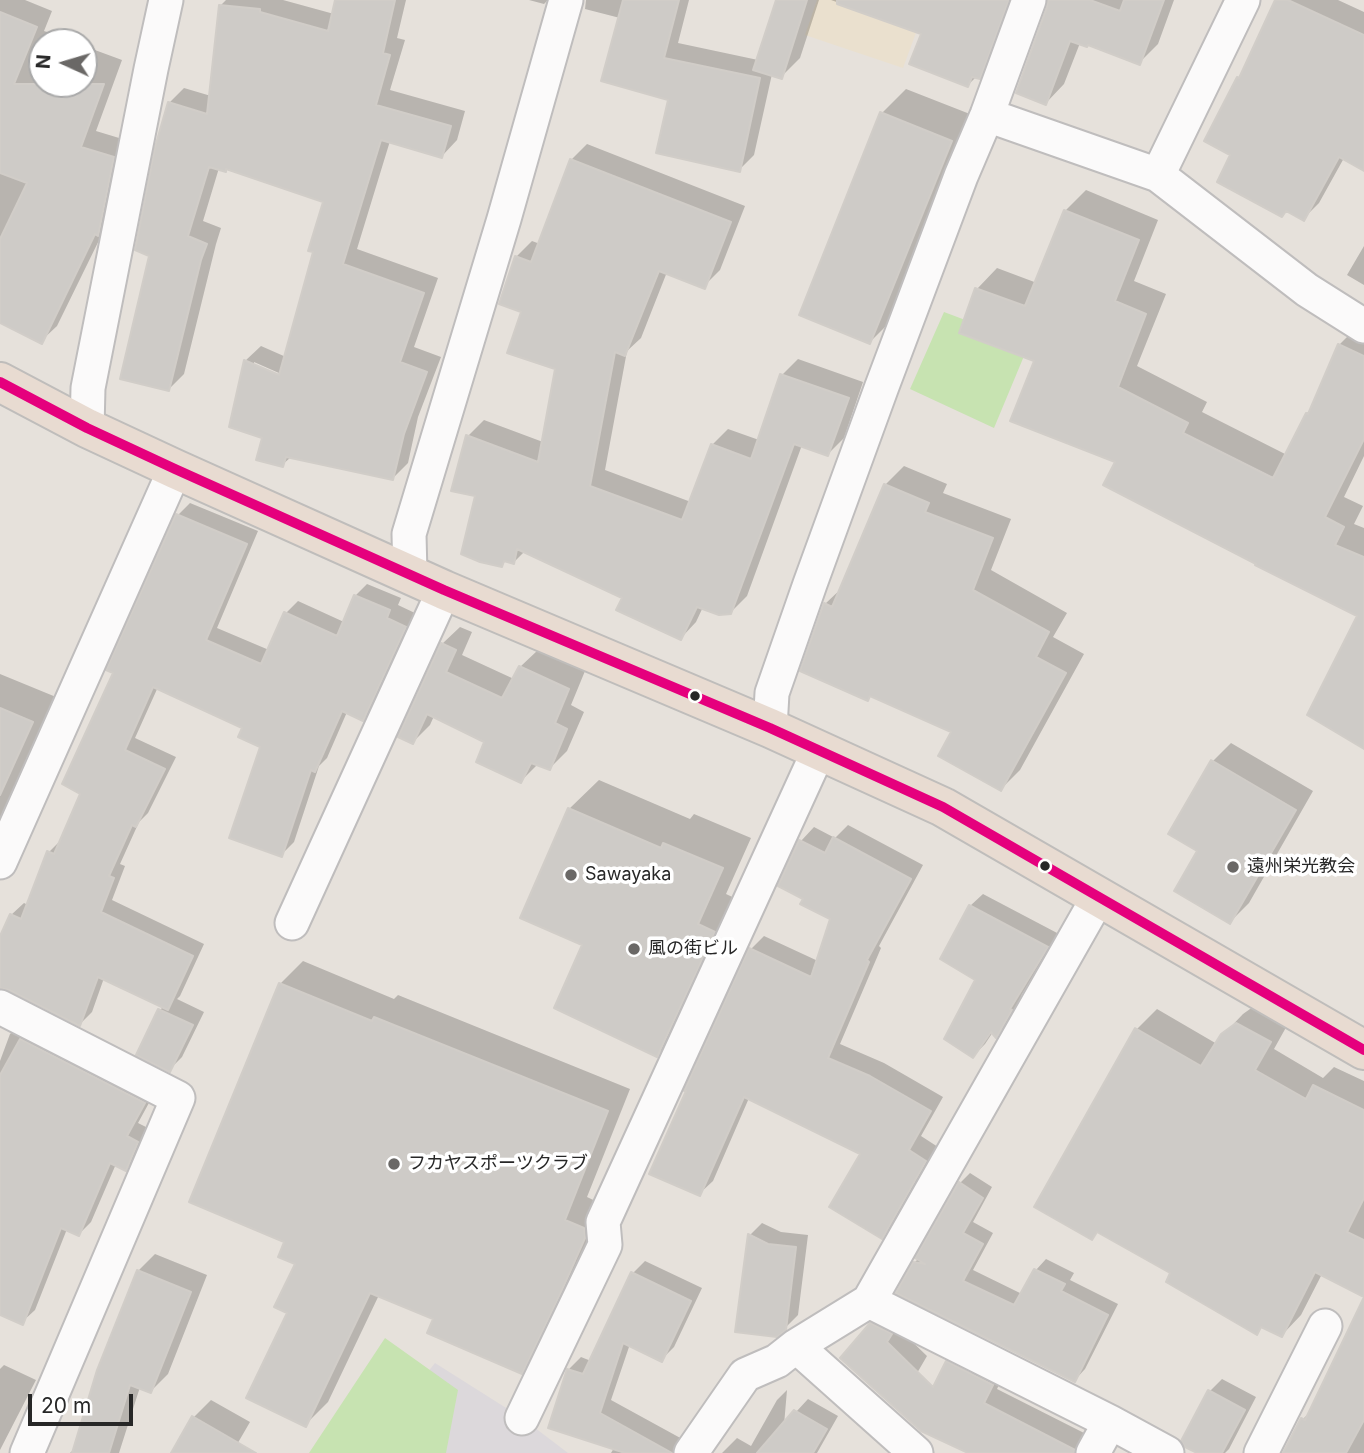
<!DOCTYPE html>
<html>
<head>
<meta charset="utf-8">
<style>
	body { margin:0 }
	#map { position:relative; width:1364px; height:1453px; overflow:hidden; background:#e6e1db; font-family:Inter,sans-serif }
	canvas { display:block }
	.north { position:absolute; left:28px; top:28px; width:70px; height:70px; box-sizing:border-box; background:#fff; border:2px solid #a9a9a9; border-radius:50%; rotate:274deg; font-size:19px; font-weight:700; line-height:28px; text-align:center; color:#272727 }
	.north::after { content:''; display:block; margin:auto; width:24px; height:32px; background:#6a6866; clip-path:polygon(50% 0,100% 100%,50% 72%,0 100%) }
	.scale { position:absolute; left:28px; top:1394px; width:105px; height:32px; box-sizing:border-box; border:4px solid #272727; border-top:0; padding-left:9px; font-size:21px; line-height:24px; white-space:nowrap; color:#272727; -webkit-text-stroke:5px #fff; paint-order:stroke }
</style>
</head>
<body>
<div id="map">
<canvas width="1364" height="1453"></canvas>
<div class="north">N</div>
<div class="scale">20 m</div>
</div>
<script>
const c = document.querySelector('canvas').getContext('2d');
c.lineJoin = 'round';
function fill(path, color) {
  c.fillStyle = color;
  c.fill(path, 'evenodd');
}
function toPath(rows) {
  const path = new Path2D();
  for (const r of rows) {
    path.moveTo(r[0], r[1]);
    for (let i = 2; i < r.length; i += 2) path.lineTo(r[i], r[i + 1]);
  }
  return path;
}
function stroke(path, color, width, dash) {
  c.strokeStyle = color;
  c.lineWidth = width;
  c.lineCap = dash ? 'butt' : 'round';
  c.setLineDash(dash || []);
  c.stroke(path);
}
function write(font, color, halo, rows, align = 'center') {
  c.font = font + ' Inter,"Noto Sans JP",sans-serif';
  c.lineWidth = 7;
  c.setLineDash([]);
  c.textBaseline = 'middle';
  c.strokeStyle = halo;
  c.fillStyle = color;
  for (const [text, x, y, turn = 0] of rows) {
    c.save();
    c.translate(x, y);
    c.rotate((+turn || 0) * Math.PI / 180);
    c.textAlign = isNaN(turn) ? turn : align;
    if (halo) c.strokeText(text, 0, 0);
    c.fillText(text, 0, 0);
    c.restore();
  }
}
fill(toPath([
	[435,1363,522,1418,568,1453,363,1453]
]), '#dcd8db');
fill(toPath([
	[817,0,928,0,903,68,805,35]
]), '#eae0ce');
fill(toPath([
	[944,312,1029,344,994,428,910,389],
	[385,1338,458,1390,446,1453,309,1453]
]), '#c7e3b1');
fill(toPath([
	[0,0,25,0,52,11,44,31,74,42,42,42,42,84,84,84,84,46,122,60,96,131,129,141,106,226,57,326,41,341,0,301],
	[226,0,283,0,334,14,337,0,406,0,397,38,405,40,390,90,465,111,457,140,442,156,390,141,357,249,438,278,414,347,441,357,418,417,408,463,393,478,291,457,282,465,264,437,245,361,261,346,286,357,315,251,326,200,228,168,225,170,219,168,203,221,221,228,216,244,184,374,169,389,151,255,169,103,184,88,211,96,220,6],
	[254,362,288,377,286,380,254,366],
	[529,0,548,0,544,4],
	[586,0,689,0,678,43,758,60,777,0,819,0,800,58,781,77,772,74,754,155,739,170,670,98,620,18,585,9],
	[831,0,1019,0,998,59,979,77,977,76,968,85,923,33],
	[1049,0,1174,0,1158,44,1139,63,1088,44,1080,43,1064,84,1046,103],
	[1277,0,1338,0,1364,12,1364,169,1344,158,1319,203,1303,219,1287,210,1282,215,1233,155,1242,75],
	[906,89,975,116,895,317,870,342,882,113],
	[587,144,745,206,720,270,704,286,667,272,641,338,627,351,605,470,691,502,712,445,728,429,759,440,782,375,798,359,863,382,844,438,828,454,802,445,747,596,730,613,703,607,696,622,681,638,624,597,525,551,514,562,507,560,501,565,477,495,468,436,484,420,543,442,557,368,523,311,516,257,532,241,540,244,571,160],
	[1086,190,1158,220,1134,281,1166,294,1137,366,1207,402,1202,412,1287,455,1307,414,1312,409,1339,345,1359,325,1364,327,1364,456,1344,497,1363,506,1354,524,1364,528,1364,747,1359,616,1117,461,977,289,997,268,1037,283,1065,211],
	[1364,246,1364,285,1347,275],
	[904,466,947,484,943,493,1011,519,991,570,1067,613,1053,637,1084,654,1020,770,1001,789,953,732,872,694,867,699,825,604,843,587,885,485],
	[190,503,258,531,217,628,269,650,286,613,298,601,344,622,355,596,367,584,401,598,398,605,417,614,375,707,363,719,347,712,327,758,319,766,294,842,281,855,262,746,244,727,158,687,135,738,176,757,148,813,139,822,120,864,125,866,112,900,204,944,180,996,177,999,204,1012,182,1057,169,1070,138,1054,160,1010,164,1006,104,978,92,1012,80,1024,9,988,0,986,0,940,11,915,24,903,28,905,49,852,61,840,82,793,116,672,178,515],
	[460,627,472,632,462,655,514,679,520,667,538,650,585,671,571,705,584,712,567,751,550,768,538,764,521,781,486,741,434,716,430,725,413,742,442,644],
	[0,674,56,697,0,821],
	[1231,743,1313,791,1249,903,1230,922,1200,850,1212,762],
	[599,780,690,819,694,814,751,838,726,894,743,902,687,1025,657,1055,585,944,569,809],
	[848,825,923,865,879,946,881,948,840,1044,884,1063,943,1097,921,1136,938,1147,895,1223,882,1237,863,1153,749,1098,713,1181,699,1194,751,949,764,936,818,961,832,918,805,898,780,886,801,841,814,827,835,838],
	[983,894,1059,934,1021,996,1023,997,1008,1023,996,1036,993,1032,985,1044,973,1056,977,980,970,906],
	[303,961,394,999,398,995,630,1089,587,1197,606,1206,544,1350,521,1372,435,1318,379,1295,328,1402,305,1425,290,1312,298,1263,287,1241,280,984],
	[1257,1004,1289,1022,1274,1049,1323,1078,1334,1067,1364,1081,1364,1295,1322,1274,1301,1315,1282,1335,1263,1326,1256,1332,1173,1273,1098,1230,1037,1206,1137,1029,1157,1009,1217,1044,1223,1035,1243,1014],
	[23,1022,156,1090,138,1123,150,1129,138,1157,126,1169,116,1164,91,1222,79,1234,67,1229,35,1310,22,1322,0,1313,0,1061,10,1034],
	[970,1173,992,1187,973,1222,993,1233,973,1270,1022,1294,1036,1270,1046,1259,1074,1273,1070,1280,1118,1304,1085,1369,1075,1380,914,1263,919,1258,960,1183],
	[762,1223,781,1232,808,1235,798,1315,785,1328,750,1235],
	[155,1254,207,1275,168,1374,151,1391,140,1387,119,1453,70,1453,76,1447,138,1271],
	[645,1261,702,1288,674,1347,662,1359,630,1344,611,1400,684,1440,690,1453,611,1453,614,1448,568,1370,581,1357,591,1361,633,1273],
	[1364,1300,1364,1453,1285,1453,1303,1419,1310,1412],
	[884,1312,899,1329,927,1356,906,1392,871,1324],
	[985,1360,1006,1370,997,1389,1088,1435,1093,1453,972,1453,971,1374],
	[4,1365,36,1380,0,1450,0,1369],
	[1222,1379,1256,1397,1229,1449,1225,1453,1200,1453,1210,1391],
	[787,1390,784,1425,808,1399,838,1416,817,1453,722,1453,737,1438,751,1446,777,1400],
	[211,1400,250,1422,232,1453,173,1453,194,1417]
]), '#0003');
const building = toPath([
	[335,0,395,0,383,53,390,55,376,105,451,126,442,158,381,140,343,264,424,293,400,362,427,372,404,434,393,480,286,457,283,467,256,460,262,438,229,427,244,360,279,375,313,252,308,251,323,202,226,169,226,172,209,167,188,236,207,244,201,260,169,391,120,379,149,256,135,250,155,147,168,102,207,114,219,5,260,9,260,12,328,31,335,0],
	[623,0,679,0,664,58,760,78,740,172,656,153,668,100,601,81,623,0],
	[776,0,807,0,782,79,753,70,776,0],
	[837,0,1009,0,980,79,972,77,968,87,909,64,921,34,837,4,837,0],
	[1048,0,1090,0,1120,11,1124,0,1164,0,1140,65,1088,45,1087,47,1070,41,1046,105,1016,93,1047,7,1048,0],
	[1275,0,1288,0,1364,35,1364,171,1339,157,1304,221,1286,211,1282,217,1217,182,1230,155,1204,141,1237,77,1239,78,1275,0],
	[0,12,37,27,14,84,104,84,81,147,114,157,98,236,95,234,42,344,0,323,0,239,27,183,0,173,0,12],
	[880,112,952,141,870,344,799,315,880,112],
	[570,159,731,222,705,289,659,271,625,356,615,352,590,486,682,520,711,444,751,459,780,374,849,398,828,456,794,444,731,614,719,615,697,607,681,640,616,610,622,598,517,549,514,564,504,561,502,567,480,562,461,554,475,496,451,491,466,435,538,462,555,369,507,353,521,312,499,304,515,256,531,262,570,159],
	[1064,210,1139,240,1115,301,1146,314,1118,387,1188,423,1183,433,1273,478,1306,413,1308,414,1338,344,1364,356,1364,439,1325,517,1344,527,1335,545,1364,557,1364,749,1307,715,1357,616,1255,565,1256,564,1103,485,1115,462,1010,421,1034,361,959,333,975,288,1025,306,1064,210],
	[884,484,929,503,925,512,993,538,973,590,1049,632,1036,657,1066,673,1001,791,938,756,951,732,870,696,868,701,800,671,824,603,832,607,884,484],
	[176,514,247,544,206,640,261,664,284,612,337,636,354,595,390,610,387,618,406,627,363,721,342,711,315,772,311,770,282,857,229,838,260,747,238,737,242,728,153,687,125,750,165,769,136,827,132,825,109,876,114,878,101,912,193,956,168,1010,98,977,80,1026,9,990,0,988,0,936,10,914,21,919,47,851,54,854,80,794,62,784,113,673,106,670,176,514],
	[441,643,456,650,446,672,502,698,519,666,569,689,555,723,567,729,550,770,531,763,521,783,476,762,484,742,427,714,413,744,398,737,441,643],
	[0,708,33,722,0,795,0,708],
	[1211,760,1296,810,1230,924,1174,891,1197,851,1168,834,1211,760],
	[568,808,661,848,663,843,723,868,698,924,715,932,657,1057,554,1008,582,945,520,918,568,808],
	[833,837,911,879,867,960,869,962,828,1058,870,1076,931,1111,909,1150,926,1161,882,1239,829,1207,860,1154,744,1097,700,1196,649,1174,686,1091,684,1091,749,948,811,977,830,919,800,904,803,899,778,886,799,840,825,853,833,837],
	[969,905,1048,947,1010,1009,1012,1010,996,1038,991,1032,973,1058,944,1039,975,980,940,959,969,905],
	[279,983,372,1021,374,1017,608,1111,565,1220,584,1228,585,1238,562,1290,522,1374,427,1333,433,1319,370,1293,306,1427,246,1398,287,1313,274,1307,295,1264,278,1257,284,1242,189,1202,279,983],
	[158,1009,193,1025,170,1072,136,1055,158,1009],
	[1236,1023,1271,1042,1255,1070,1306,1099,1313,1085,1364,1110,1364,1198,1347,1232,1364,1240,1364,1420,1346,1453,1283,1453,1301,1418,1305,1420,1364,1297,1315,1272,1282,1337,1261,1327,1257,1335,1166,1282,1170,1273,1097,1232,1092,1240,1034,1207,1135,1028,1201,1066,1221,1034,1236,1023],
	[20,1039,145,1103,127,1136,138,1142,126,1171,110,1163,79,1236,61,1228,23,1325,0,1315,0,1075,20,1039],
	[959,1182,983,1198,963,1233,983,1244,963,1281,1014,1305,1034,1269,1065,1284,1061,1291,1108,1315,1075,1382,896,1293,913,1262,925,1264,915,1258,959,1182],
	[748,1234,768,1244,796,1247,786,1330,777,1337,735,1332,748,1234],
	[137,1270,191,1292,151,1393,130,1385,109,1453,72,1453,97,1370,137,1270],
	[631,1272,691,1301,662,1362,623,1343,600,1413,672,1453,625,1453,548,1428,567,1369,583,1374,631,1272],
	[870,1323,892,1334,887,1342,933,1387,946,1361,993,1385,984,1403,1075,1450,1074,1453,968,1453,921,1431,840,1358,870,1323],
	[1208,1390,1245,1410,1222,1453,1197,1453,1185,1447,1181,1441,1208,1390],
	[794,1410,827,1429,813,1453,757,1453,794,1410],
	[192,1416,256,1453,171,1453,192,1416]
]);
fill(building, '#cecbc7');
stroke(building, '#d1cdc8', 2);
const minor = toPath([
	[987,115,1158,175,1243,0],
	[1158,175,1307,290,1364,326],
	[87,428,88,388,151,69,166,0],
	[410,574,409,534,504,219,566,0],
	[770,728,772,693,810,584,881,389,961,176,987,115,1029,0],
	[0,862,175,469],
	[1099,896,869,1301,1110,1422,1167,1453],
	[292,923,444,590],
	[0,1007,178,1098,27,1453],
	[796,1346,916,1453],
	[522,1418,605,1245,603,1222,819,750],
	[691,1453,745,1375,777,1361,796,1346,869,1301],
	[1093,1453,1110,1422],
	[1261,1453,1325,1326]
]);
const highway = toPath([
	[0,382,87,428,175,469,444,590,770,728,943,807,1364,1050]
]);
stroke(minor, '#bfbdbd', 37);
stroke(highway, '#bfbdbb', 42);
stroke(minor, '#fbfafa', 33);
stroke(highway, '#e8dbd1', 38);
stroke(toPath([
	[0,382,87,428,175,469,444,590,770,728,943,807,1364,1050]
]), '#e5007d', 10);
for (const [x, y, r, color] of [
	[695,696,6,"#272727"],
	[1045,866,6,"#272727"],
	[1233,867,7,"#6a6866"],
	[571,875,7,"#6a6866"],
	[634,949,7,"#6a6866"],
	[394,1164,7,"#6a6866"]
]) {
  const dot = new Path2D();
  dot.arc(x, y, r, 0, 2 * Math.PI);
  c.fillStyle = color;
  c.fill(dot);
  stroke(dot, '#fff', 2.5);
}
write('18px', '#272727', '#fff', [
	["遠州栄光教会",1247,867],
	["Sawayaka",585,875],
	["風の街ビル",648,949],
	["フカヤスポーツクラブ",408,1164]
], 'left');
</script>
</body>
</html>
